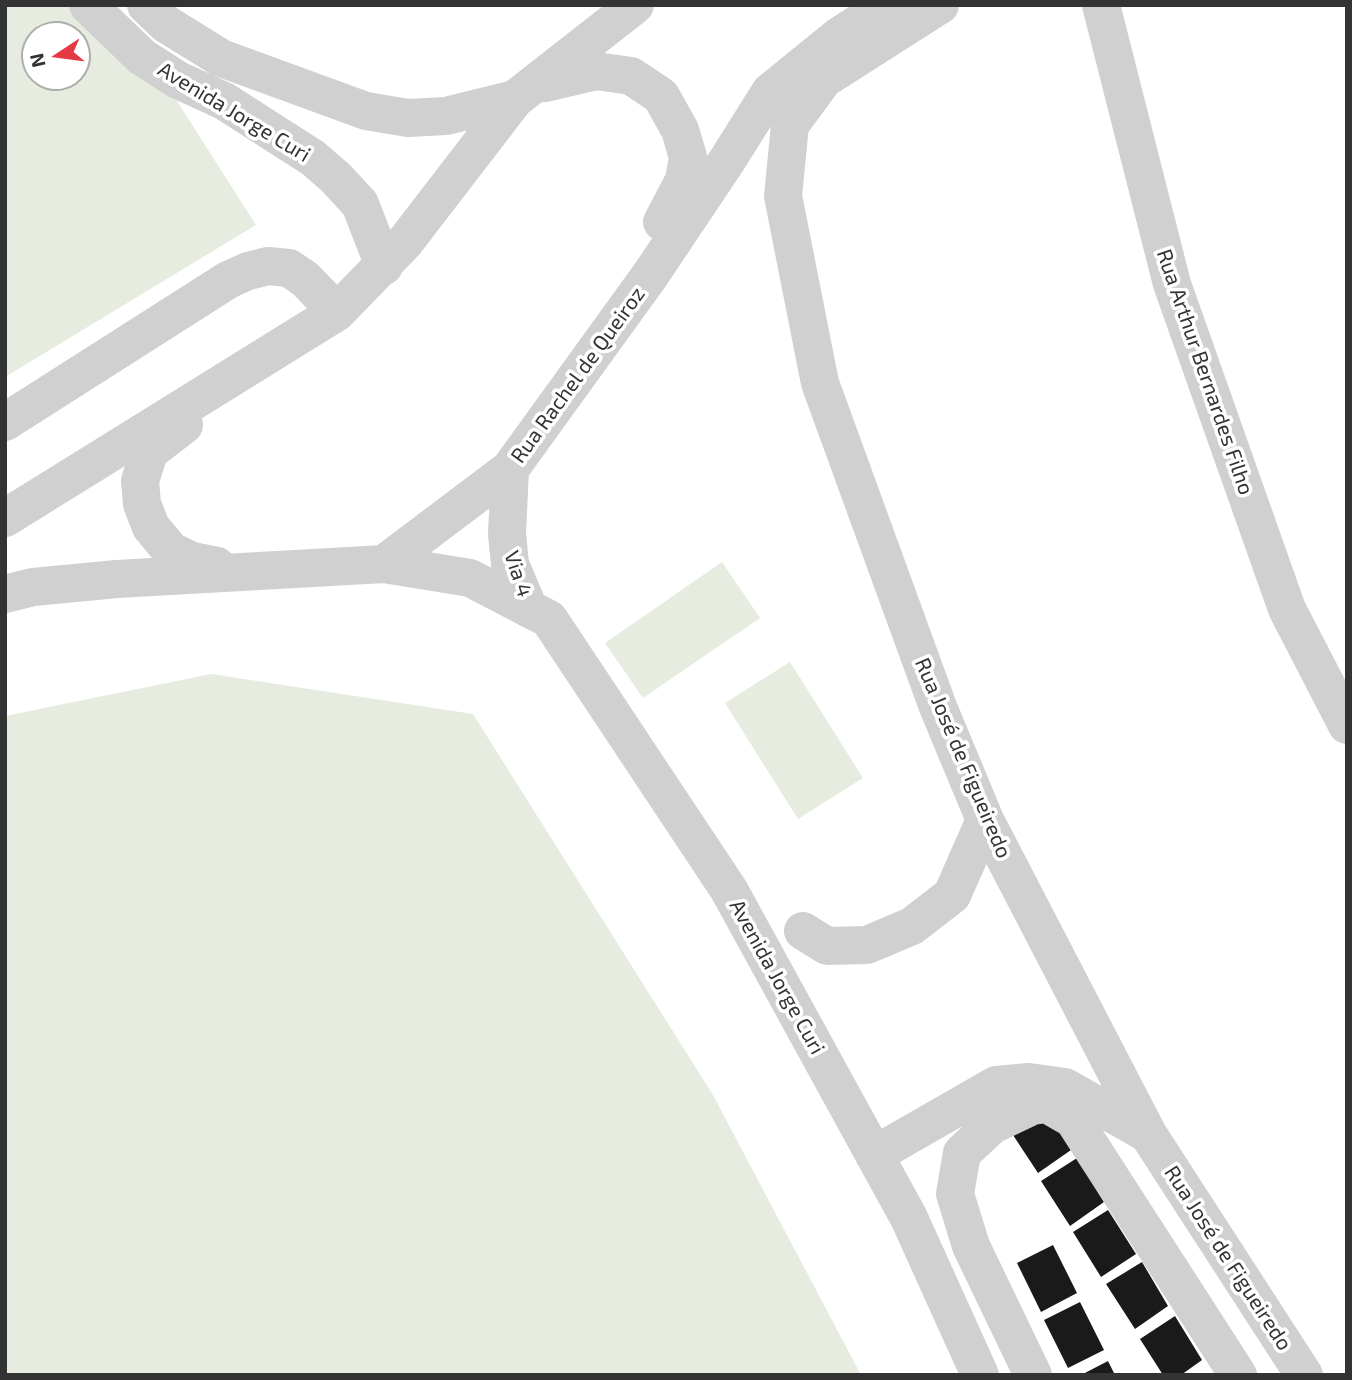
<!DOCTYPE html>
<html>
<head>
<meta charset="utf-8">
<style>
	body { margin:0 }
	#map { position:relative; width:1352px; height:1380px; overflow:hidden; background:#fff; font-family:"Exo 2",sans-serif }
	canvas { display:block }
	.frame { position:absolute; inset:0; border:7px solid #333; pointer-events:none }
	.north { position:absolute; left:21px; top:21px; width:70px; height:70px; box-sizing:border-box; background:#fff; border:2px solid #adadad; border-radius:50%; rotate:257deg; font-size:19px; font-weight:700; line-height:28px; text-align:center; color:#333 }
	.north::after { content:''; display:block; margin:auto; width:24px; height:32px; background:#e63946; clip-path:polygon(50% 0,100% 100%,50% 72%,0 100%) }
</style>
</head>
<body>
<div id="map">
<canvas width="1352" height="1380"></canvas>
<div class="frame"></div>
<div class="north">N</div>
</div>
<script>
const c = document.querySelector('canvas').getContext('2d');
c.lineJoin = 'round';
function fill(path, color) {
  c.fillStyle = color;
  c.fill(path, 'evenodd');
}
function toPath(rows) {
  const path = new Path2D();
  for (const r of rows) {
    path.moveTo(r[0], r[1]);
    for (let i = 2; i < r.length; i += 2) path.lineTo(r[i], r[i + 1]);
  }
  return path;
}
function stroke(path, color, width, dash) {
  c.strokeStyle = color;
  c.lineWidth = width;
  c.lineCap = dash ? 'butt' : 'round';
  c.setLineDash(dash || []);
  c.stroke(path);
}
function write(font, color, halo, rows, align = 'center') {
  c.font = font + ' "Exo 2",sans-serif';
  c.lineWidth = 7;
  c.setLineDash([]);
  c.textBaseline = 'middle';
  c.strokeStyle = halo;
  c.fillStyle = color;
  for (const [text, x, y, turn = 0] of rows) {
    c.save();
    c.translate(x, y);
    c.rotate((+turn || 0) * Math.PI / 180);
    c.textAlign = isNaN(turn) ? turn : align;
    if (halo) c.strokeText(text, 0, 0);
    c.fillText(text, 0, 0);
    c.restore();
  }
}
fill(toPath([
	[5,5,69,5,163,79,256,225,5,377],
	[35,35,77,35,77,77,35,77],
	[722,562,760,618,643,698,605,643],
	[790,662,863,778,798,819,725,703],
	[211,674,473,714,713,1095,861,1375,5,1375,5,716]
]), '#e6ecdf');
fill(toPath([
	[1045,1106,1071,1150,1038,1173,1009,1129],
	[1077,1158,1104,1202,1070,1226,1041,1181],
	[1108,1210,1136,1254,1101,1277,1073,1232],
	[1053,1245,1077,1293,1041,1312,1017,1263],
	[1142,1262,1168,1306,1135,1329,1106,1284],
	[1080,1302,1104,1350,1068,1368,1044,1320],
	[1175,1316,1202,1360,1181,1375,1163,1375,1140,1339],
	[1108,1361,1115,1375,1081,1375]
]), '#1a1a1a');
stroke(toPath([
	[88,5,142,57,178,80,224,101,313,158,336,178,360,204,384,266],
	[146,5,166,24,221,58,366,111,408,118,446,116,515,99],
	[940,5,824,79,790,125,783,196,820,383,938,707,985,820,1148,1134,1304,1375],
	[1101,5,1172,284,1287,609,1347,725],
	[545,83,596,71,631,76,661,96,680,130,688,157,684,180,662,222],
	[5,422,228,280,248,271,268,266,289,268,305,279,337,312],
	[184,425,149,452,140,481,142,504,151,527,171,551,192,561,217,566],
	[510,469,507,534,510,564,529,609],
	[5,518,337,312,405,242,515,99,635,5],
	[384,564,470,578,549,619,729,890,909,1218,980,1375],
	[5,594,33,587,117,579,384,564,510,469,651,274,728,159,770,92,839,36,887,5],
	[803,931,827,946,867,945,912,926,952,895,985,820],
	[874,1155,996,1085,1029,1082,1065,1087,1148,1134],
	[1033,1375,971,1246,955,1194,962,1153,992,1125,1032,1106,1047,1104,1073,1119,1238,1375]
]), '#d0d0d0', 38);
write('21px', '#333', '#fff', [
	["Avenida Jorge Curi",234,112,31],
	["Rua Arthur Bernardes Filho",1205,372,71],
	["Rua Rachel de Queiroz",578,375,-54],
	["Via 4",518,574,72],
	["Rua José de Figueiredo",963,758,67],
	["Avenida Jorge Curi",777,977,61],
	["Rua José de Figueiredo",1228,1258,57]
]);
</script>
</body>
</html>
